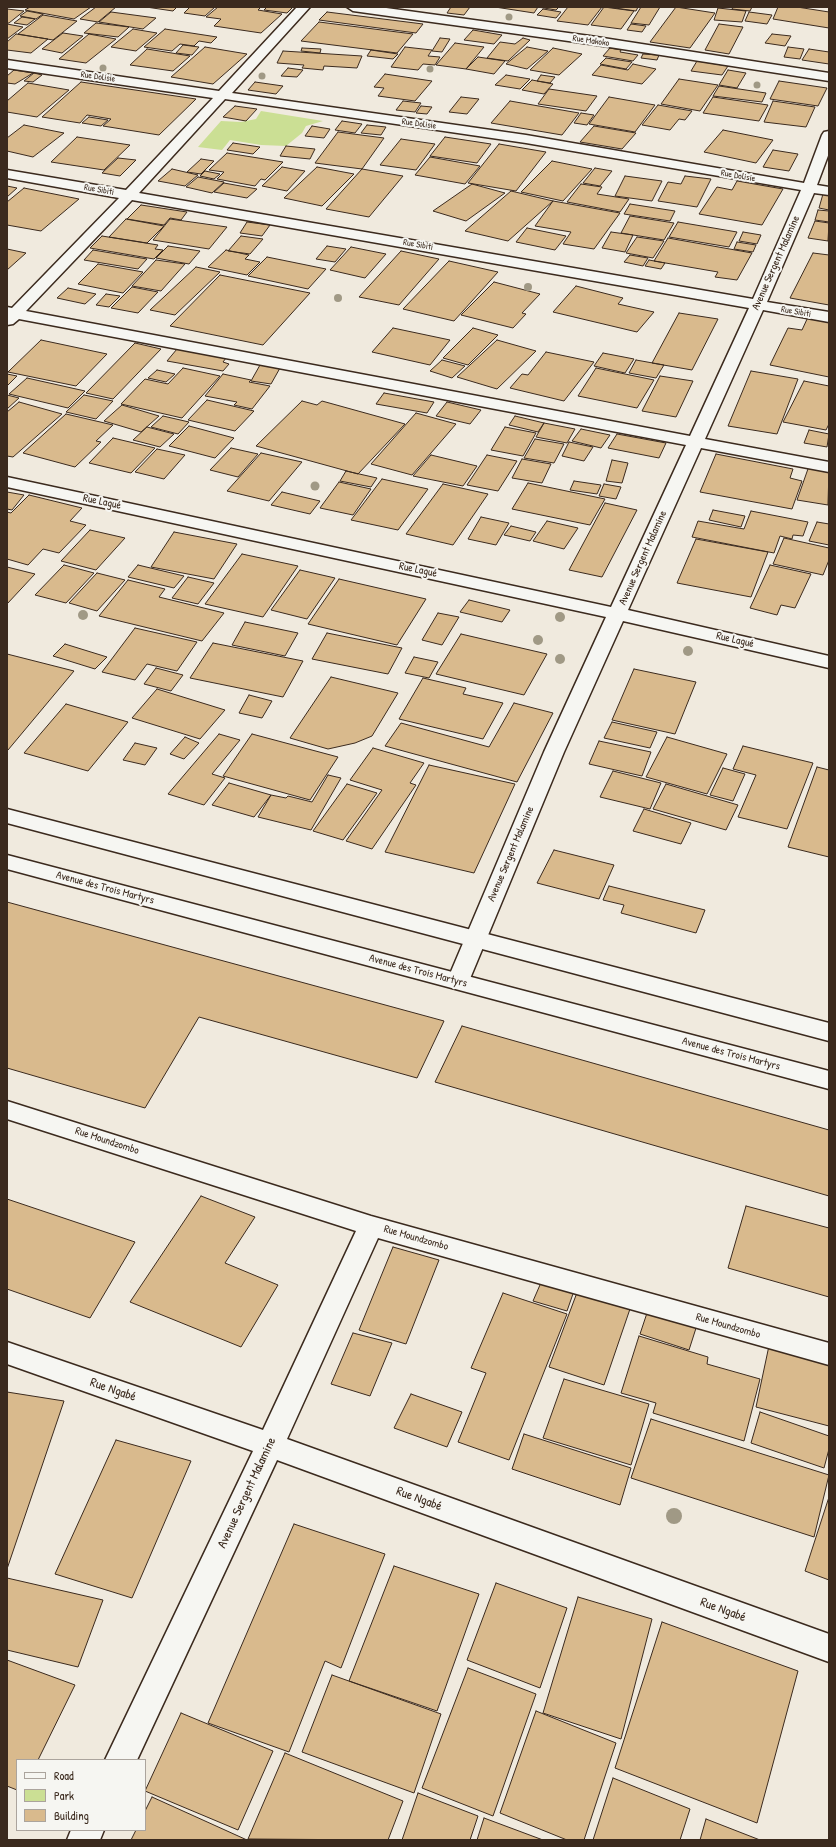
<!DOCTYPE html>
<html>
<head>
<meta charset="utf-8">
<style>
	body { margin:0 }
	#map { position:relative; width:836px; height:1847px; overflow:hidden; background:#f0eade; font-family:"Patrick Hand",sans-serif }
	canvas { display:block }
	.frame { position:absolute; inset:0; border:8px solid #3b2a1e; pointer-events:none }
	.legend { position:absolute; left:16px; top:1759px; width:130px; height:72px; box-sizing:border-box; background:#f6f6f2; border:1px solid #aba49d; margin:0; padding:5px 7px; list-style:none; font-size:12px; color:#3b2a1e }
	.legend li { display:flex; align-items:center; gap:8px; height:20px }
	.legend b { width:20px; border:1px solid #aba49d }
</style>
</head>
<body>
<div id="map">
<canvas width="836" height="1847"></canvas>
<div class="frame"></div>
<ul class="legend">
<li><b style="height:5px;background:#f6f6f2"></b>Road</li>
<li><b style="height:11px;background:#cbdf94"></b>Park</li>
<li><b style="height:11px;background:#d9ba8d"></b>Building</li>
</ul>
</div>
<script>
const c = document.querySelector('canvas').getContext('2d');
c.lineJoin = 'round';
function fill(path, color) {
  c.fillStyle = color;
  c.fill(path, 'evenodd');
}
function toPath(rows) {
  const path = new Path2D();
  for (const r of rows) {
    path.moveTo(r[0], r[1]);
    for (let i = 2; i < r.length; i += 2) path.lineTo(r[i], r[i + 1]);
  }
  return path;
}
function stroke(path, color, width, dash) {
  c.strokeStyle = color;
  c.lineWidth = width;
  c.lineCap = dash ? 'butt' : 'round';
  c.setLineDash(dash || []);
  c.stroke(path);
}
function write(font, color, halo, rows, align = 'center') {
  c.font = font + ' "Patrick Hand",sans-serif';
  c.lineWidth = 4;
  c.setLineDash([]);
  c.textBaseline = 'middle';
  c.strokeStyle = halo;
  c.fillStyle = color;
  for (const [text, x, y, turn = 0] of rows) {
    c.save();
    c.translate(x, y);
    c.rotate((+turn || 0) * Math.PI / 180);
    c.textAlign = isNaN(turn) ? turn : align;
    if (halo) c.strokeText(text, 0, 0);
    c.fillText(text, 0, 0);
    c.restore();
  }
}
fill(toPath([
	[261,111,323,121,306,126,302,133,286,146,261,145,230,140,222,150,198,147,221,121,241,122,256,119]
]), '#cbdf94');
const building = toPath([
	[30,7,91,7,74,19,25,10,30,7],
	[96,7,116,7,98,22,80,19,96,7],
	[146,7,177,7,173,11,146,7],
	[190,7,215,7,205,16,184,13,190,7],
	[218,7,261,7,258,10,282,14,261,33,214,26,221,19,206,17,218,7],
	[267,7,293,7,287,13,264,10,267,7],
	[451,7,470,7,464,15,447,13,451,7],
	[495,7,559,7,556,10,538,7,534,13,495,7],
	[568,7,602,7,588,25,557,21,568,7],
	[604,7,634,11,621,29,591,25,604,7],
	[608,7,638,7,636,11,608,7],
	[641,7,660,7,649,25,631,23,641,7],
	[676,7,715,13,690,48,650,42,676,7],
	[733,7,752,7,750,11,732,9,733,7],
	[778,7,797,7,829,12,829,28,773,19,778,7],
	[718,8,746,11,742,22,714,20,718,8],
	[7,9,24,11,9,23,7,23,7,9],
	[543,9,561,12,556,18,537,15,543,9],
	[27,11,43,14,36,19,20,16,27,11],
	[111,12,156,18,143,29,99,22,111,12],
	[327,12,423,24,416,33,319,20,327,12],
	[749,12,772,15,767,24,745,21,749,12],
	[43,15,77,21,53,40,18,34,43,15],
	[22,17,35,19,27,25,14,23,22,17],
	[319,22,413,34,397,53,301,41,319,22],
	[96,23,129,27,118,37,84,33,96,23],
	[7,24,23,27,7,39,7,24],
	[631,24,646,26,642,32,627,30,631,24],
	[719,24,743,27,729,54,705,50,719,24],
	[133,29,157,33,136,51,111,47,133,29],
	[165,29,217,37,211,43,199,41,194,46,180,44,172,51,144,47,165,29],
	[473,30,502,35,494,44,464,40,473,30],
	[63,33,83,36,62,53,42,49,63,33],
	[16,34,48,39,31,53,7,50,7,42,16,34],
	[89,34,116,39,86,63,59,59,89,34],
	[772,34,791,36,785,46,765,43,772,34],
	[440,38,450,39,442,52,432,51,440,38],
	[523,38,530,40,508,61,487,58,500,42,515,44,523,38],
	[455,43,484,47,466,69,436,65,455,43],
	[183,45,199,47,192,55,176,53,183,45],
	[205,47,247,54,213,84,171,77,205,47],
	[405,47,432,50,428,56,440,57,435,65,423,64,418,70,391,67,405,47],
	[527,47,548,51,527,69,506,64,527,47],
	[788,47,804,49,800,59,784,57,788,47],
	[302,48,321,49,320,53,301,51,302,48],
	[553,48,582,54,559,75,530,70,553,48],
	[610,48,621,50,620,52,638,55,633,61,603,56,610,48],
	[147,49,190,56,173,71,130,65,147,49],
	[809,49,829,52,829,64,802,60,809,49],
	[371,50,398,54,393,59,367,56,371,50],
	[283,51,362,56,357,68,324,66,323,70,302,68,304,65,277,63,283,51],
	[643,54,659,55,657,60,641,58,643,54],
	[478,57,505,61,494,74,466,69,478,57],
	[606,58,632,62,626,69,600,64,606,58],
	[697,61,728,66,722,75,691,71,697,61],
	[633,64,656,69,642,84,592,75,601,65,628,70,633,64],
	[288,68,303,70,297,77,281,76,288,68],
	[14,70,33,73,15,84,7,83,7,76,14,70],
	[728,70,746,73,737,88,719,85,728,70],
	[34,73,42,75,33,82,24,81,34,73],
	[385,74,432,81,415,101,378,96,384,88,374,87,385,74],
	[506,75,530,79,520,89,495,85,506,75],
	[541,75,555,77,550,83,537,81,541,75],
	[679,79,718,85,700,111,661,104,679,79],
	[532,80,553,84,544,94,522,90,532,80],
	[779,81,827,88,818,106,770,99,779,81],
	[81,82,196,99,159,135,103,126,111,119,87,115,80,123,42,117,81,82],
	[255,82,283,86,276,94,248,90,255,82],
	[28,83,69,90,37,117,7,112,7,101,28,83],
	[719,86,766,93,762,102,713,96,719,86],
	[549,89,597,96,586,111,538,104,549,89],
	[461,97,479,99,467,114,449,112,461,97],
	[609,97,655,105,635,132,589,124,609,97],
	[713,97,768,105,759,121,703,113,713,97],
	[403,101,421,103,415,112,396,110,403,101],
	[510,101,579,113,562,135,491,123,510,101],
	[773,101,815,107,806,127,764,122,773,101],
	[658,105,692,111,685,120,679,119,670,130,642,125,658,105],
	[235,106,257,109,246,121,223,117,235,106],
	[421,106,432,107,427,114,416,113,421,106],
	[581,113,594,115,587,125,574,123,581,113],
	[89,117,108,120,101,126,82,123,89,117],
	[342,121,362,124,355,133,335,130,342,121],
	[24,125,64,133,33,157,7,151,7,138,24,125],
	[367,125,386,127,381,135,361,133,367,125],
	[312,126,330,129,324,138,305,136,312,126],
	[594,126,636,133,622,149,580,142,594,126],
	[723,130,773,140,756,163,704,152,723,130],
	[338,132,384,138,362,169,315,163,338,132],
	[77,137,130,145,104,170,51,162,77,137],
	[445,137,491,144,477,163,430,156,445,137],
	[401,139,435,144,416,170,380,165,401,139],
	[233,143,260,147,253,154,227,150,233,143],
	[499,144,546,152,516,191,468,183,499,144],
	[286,146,315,149,310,159,280,156,286,146],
	[773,150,798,154,789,171,763,167,773,150],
	[227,153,283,162,265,180,261,179,255,186,217,179,224,172,209,170,227,153],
	[430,157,480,166,465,184,415,175,430,157],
	[118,158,136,160,120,176,102,173,118,158],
	[201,159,214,161,201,174,187,172,201,159],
	[552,161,592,169,563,201,521,192,552,161],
	[282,167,305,171,287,191,262,186,282,167],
	[317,167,354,174,322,206,284,198,317,167],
	[595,168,612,171,600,186,583,183,595,168],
	[172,169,198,175,185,186,158,181,172,169],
	[362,169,403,176,369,217,326,209,362,169],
	[205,171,220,174,214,179,200,176,205,171],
	[625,176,662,181,652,201,615,196,625,176],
	[685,176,711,179,697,207,658,201,668,182,681,184,685,176],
	[198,177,224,182,212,193,186,187,198,177],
	[737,181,783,189,762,225,699,214,717,187,732,190,737,181],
	[224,183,257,189,247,198,214,192,224,183],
	[472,184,505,193,466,221,433,211,472,184],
	[581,184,602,187,597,194,629,199,620,212,567,202,581,184],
	[7,186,17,188,7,197,7,186],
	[24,188,79,199,41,231,7,225,7,202,24,188],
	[511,191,553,201,508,241,465,231,511,191],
	[823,194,829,195,829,210,819,208,823,194],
	[553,201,620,213,594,249,563,244,571,232,535,226,553,201],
	[630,204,675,211,670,221,624,214,630,204],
	[141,205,187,212,181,220,170,218,164,225,127,219,141,205],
	[818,210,829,211,829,222,815,220,818,210],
	[630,216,674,223,664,240,621,233,630,216],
	[126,219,164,226,147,243,109,237,126,219],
	[170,219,227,227,209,249,153,240,170,219],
	[815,221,829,223,828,241,808,238,815,221],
	[247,222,270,225,262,236,240,233,247,222],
	[678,222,737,232,729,247,669,237,678,222],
	[527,228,566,236,555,250,516,242,527,228],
	[611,232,633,235,625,252,602,248,611,232],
	[743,232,761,235,757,244,739,241,743,232],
	[102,236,158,245,155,249,163,250,154,259,90,248,102,236],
	[241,236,263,239,250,254,228,251,241,236],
	[637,237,664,241,653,258,626,253,637,237],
	[668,238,752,253,737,280,715,277,718,272,654,261,668,238],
	[737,242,756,245,753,252,734,249,737,242],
	[168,246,200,251,189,264,156,258,168,246],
	[327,246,346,249,335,262,316,259,327,246],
	[351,247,386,254,365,278,330,270,351,247],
	[7,249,26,253,7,270,7,249],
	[93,250,147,259,138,269,84,260,93,250],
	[226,250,249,255,245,259,260,262,247,275,208,267,226,250],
	[401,251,439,259,399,305,359,297,401,251],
	[813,253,829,255,829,305,790,298,813,253],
	[630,255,648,258,643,266,624,262,630,255],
	[267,257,326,269,308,289,248,276,267,257],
	[156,260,185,264,161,291,132,286,156,260],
	[649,260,665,263,661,269,645,266,649,260],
	[449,261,498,272,454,321,403,309,449,261],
	[98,264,143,272,123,293,78,284,98,264],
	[196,267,220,272,175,315,150,310,196,267],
	[220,275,310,293,263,345,170,326,220,275],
	[494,282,540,294,522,313,526,314,513,328,461,315,494,282],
	[576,286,623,298,618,304,654,312,637,332,553,312,576,286],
	[132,287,158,292,138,313,111,308,132,287],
	[68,288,96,294,85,304,57,298,68,288],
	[106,294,120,296,109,307,96,305,106,294],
	[679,313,718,319,692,370,652,363,679,313],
	[808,317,829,321,829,377,770,365,788,328,802,330,808,317],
	[393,328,450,340,430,365,372,352,393,328],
	[473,328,498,335,468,365,443,358,473,328],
	[41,340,107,354,76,386,8,372,41,340],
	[497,340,536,351,497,389,457,377,497,340],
	[135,343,161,349,113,399,86,393,135,343],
	[177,349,226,358,223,362,229,364,223,371,167,361,177,349],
	[546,352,594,362,564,401,510,388,522,374,528,375,546,352],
	[603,353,634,359,625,373,594,366,603,353],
	[442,360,465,366,452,378,430,371,442,360],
	[636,360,664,365,656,378,629,373,636,360],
	[260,365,280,368,271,384,251,381,260,365],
	[183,368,220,376,182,418,121,404,145,379,168,384,183,368],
	[596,368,654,380,637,408,578,396,596,368],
	[157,370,175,374,166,382,148,378,157,370],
	[751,371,798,379,777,434,728,426,751,371],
	[7,374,17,376,7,386,7,374],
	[223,374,251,380,249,382,270,386,252,409,234,405,237,402,205,396,223,374],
	[660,376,693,381,676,417,642,411,660,376],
	[27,378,85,391,68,408,9,394,27,378],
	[804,381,829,386,829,424,826,430,783,422,804,381],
	[384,393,434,402,427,413,376,404,384,393],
	[7,395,19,398,7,409,7,395],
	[84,395,113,401,96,419,66,412,84,395],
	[207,400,254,411,235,431,188,420,207,400],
	[302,401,317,405,322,401,405,424,358,474,256,446,302,401],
	[19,402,62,414,13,457,7,456,7,412,19,402],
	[447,402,481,410,470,424,436,416,447,402],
	[122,405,159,416,141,432,104,421,122,405],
	[416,413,456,424,412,475,371,464,416,413],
	[66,414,113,425,96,441,101,442,75,467,23,453,66,414],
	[163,416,189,422,178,434,151,427,163,416],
	[515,416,544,423,538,432,509,425,515,416],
	[544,423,575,429,567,443,536,437,544,423],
	[189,426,234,438,215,458,169,446,189,426],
	[147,427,174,434,160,447,133,440,147,427],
	[505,427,536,433,523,456,491,450,505,427],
	[581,429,610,435,601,448,572,441,581,429],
	[809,430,829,434,827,447,804,443,809,430],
	[617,434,666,443,659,458,608,448,617,434],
	[113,438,155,448,131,473,89,463,113,438],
	[535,439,564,444,554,463,524,458,535,439],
	[569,442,593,447,584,461,562,456,569,442],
	[231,448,258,454,238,477,210,470,231,448],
	[157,449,185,455,164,479,135,472,157,449],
	[261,453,302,462,269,501,227,491,261,453],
	[716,454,793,469,790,478,802,481,792,509,700,492,716,454],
	[431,455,477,466,463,486,413,476,431,455],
	[487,455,517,461,498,491,467,485,487,455],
	[522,459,551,464,542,483,512,478,522,459],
	[612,460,628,463,622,483,606,481,612,460],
	[809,466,829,469,828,505,797,500,809,466],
	[346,471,377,478,371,487,340,481,346,471],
	[382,479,428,489,398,530,351,520,382,479],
	[574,481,601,485,597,494,570,490,574,481],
	[339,482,371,489,353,515,320,508,339,482],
	[528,483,605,499,590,525,512,509,528,483],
	[443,484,488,494,453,545,406,534,443,484],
	[604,484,621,487,616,499,599,496,604,484],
	[7,492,24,495,12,510,7,509,7,492],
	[282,492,320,501,310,514,271,505,282,492],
	[29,495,82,508,70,521,86,525,59,553,43,549,28,565,7,559,7,512,11,513,29,495],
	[605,503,637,510,602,577,569,570,605,503],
	[713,510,745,516,741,527,709,520,713,510],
	[751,511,808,522,803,536,793,535,792,539,780,536,774,553,692,537,698,521,744,529,751,511],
	[481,517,509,523,496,545,468,539,481,517],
	[547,521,578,528,564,549,533,541,547,521],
	[817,522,829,524,829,545,809,541,817,522],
	[511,526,536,532,530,541,504,535,511,526],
	[90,530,125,538,96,570,61,561,90,530],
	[174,532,237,544,214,579,151,567,174,532],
	[784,538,829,548,829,560,823,575,773,564,784,538],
	[696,539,768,552,751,597,677,583,696,539],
	[242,554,298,566,263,617,205,604,242,554],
	[64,565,94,573,66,603,35,595,64,565],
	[138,565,184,576,174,588,128,577,138,565],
	[770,565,811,574,795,608,781,605,777,615,750,608,770,565],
	[7,567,35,574,7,604,7,567],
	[300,570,335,578,307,619,271,610,300,570],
	[97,573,125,580,97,611,69,603,97,573],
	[188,577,214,583,198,604,172,598,188,577],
	[339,579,426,599,397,645,308,624,339,579],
	[128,580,165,589,159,597,224,613,202,641,99,616,128,580],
	[469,600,510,610,502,622,460,612,469,600],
	[438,613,459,617,442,645,422,640,438,613],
	[245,622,298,633,285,656,232,645,245,622],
	[135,628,197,642,177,671,147,664,135,680,102,672,135,628],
	[327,633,402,648,388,674,312,659,327,633],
	[461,634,547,654,524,695,436,674,461,634],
	[213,643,303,661,283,697,190,678,213,643],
	[65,644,107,657,95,669,53,656,65,644],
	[7,654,74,671,8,750,7,750,7,654],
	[414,657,438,662,429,678,405,673,414,657],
	[156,668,183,675,171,691,144,684,156,668],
	[634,669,696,682,675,734,612,720,634,669],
	[331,677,398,693,372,736,355,743,328,749,290,738,331,677],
	[423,678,466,688,463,694,503,703,483,739,399,719,423,678],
	[157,689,225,710,200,739,132,718,157,689],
	[249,695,272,701,262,718,239,713,249,695],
	[514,703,553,713,517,782,385,746,401,723,489,747,514,703],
	[66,704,128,722,88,771,24,753,66,704],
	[612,722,657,732,650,748,604,738,612,722],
	[219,734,240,740,212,774,225,778,204,805,168,794,219,734],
	[252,734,338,757,310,800,223,776,252,734],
	[185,737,199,743,184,759,170,754,185,737],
	[667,737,727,754,707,794,646,777,667,737],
	[599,741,651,752,642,776,589,764,599,741],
	[135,743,157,748,145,765,123,760,135,743],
	[743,746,813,763,787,829,738,817,756,775,733,769,743,746],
	[373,748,424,763,410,783,416,785,372,849,346,841,382,790,350,780,373,748],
	[429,765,515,784,474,873,385,852,429,765],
	[817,767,829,770,829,857,788,847,817,767],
	[723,768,745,774,733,801,710,795,723,768],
	[613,771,661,783,650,809,600,797,613,771],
	[328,775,341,778,311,830,258,817,271,795,286,798,288,796,312,802,328,775],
	[229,783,271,795,254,817,212,805,229,783],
	[347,784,377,793,343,840,313,831,347,784],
	[666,784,738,805,726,830,653,809,666,784],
	[644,809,691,823,681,844,633,831,644,809],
	[554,850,614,865,599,899,537,883,554,850],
	[609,886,705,910,696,933,621,913,624,905,603,900,609,886],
	[7,902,444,1021,417,1078,199,1017,145,1108,7,1068,7,902],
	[462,1026,829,1130,829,1196,435,1082,462,1026],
	[201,1196,255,1217,225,1263,278,1285,241,1347,130,1302,201,1196],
	[7,1199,135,1242,90,1318,7,1289,7,1199],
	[746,1206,829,1228,829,1297,728,1268,746,1206],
	[393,1247,439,1260,406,1344,359,1330,393,1247],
	[543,1278,575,1288,567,1311,533,1301,543,1278],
	[578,1290,631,1306,604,1385,549,1367,578,1290],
	[503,1293,567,1314,509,1460,458,1442,486,1373,471,1368,503,1293],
	[648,1310,697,1325,689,1350,640,1334,648,1310],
	[353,1333,392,1343,370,1396,331,1384,353,1333],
	[639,1336,708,1357,707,1364,760,1379,744,1441,653,1413,656,1403,621,1393,639,1336],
	[770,1341,829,1356,829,1426,756,1407,770,1341],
	[564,1379,649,1404,631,1465,543,1438,564,1379],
	[7,1392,64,1401,7,1569,7,1392],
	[411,1394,462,1412,447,1447,394,1428,411,1394],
	[760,1412,829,1436,829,1449,824,1468,751,1443,760,1412],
	[651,1419,829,1475,814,1537,631,1478,651,1419],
	[524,1434,631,1468,620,1505,512,1469,524,1434],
	[116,1440,191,1461,132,1598,55,1574,116,1440],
	[829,1497,829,1580,805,1571,829,1497],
	[294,1524,385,1554,341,1668,325,1661,289,1752,208,1723,294,1524],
	[394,1566,479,1594,437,1711,349,1681,394,1566],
	[7,1578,103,1600,78,1667,7,1650,7,1578],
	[496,1583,567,1608,540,1688,467,1660,496,1583],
	[578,1597,652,1619,621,1739,543,1713,578,1597],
	[662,1622,798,1671,757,1823,615,1768,662,1622],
	[7,1660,75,1685,38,1760,17,1760,17,1790,7,1786,7,1660],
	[468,1668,536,1694,493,1816,422,1788,468,1668],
	[332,1675,441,1714,414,1793,302,1752,332,1675],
	[536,1711,616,1743,584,1840,567,1840,500,1813,536,1711],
	[181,1713,273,1751,238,1830,145,1791,181,1713],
	[285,1753,403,1801,388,1840,248,1839,285,1753],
	[613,1778,690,1809,680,1840,593,1840,613,1778],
	[418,1793,478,1816,470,1840,402,1840,418,1793],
	[152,1797,247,1840,131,1840,136,1830,145,1830,145,1811,152,1797],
	[484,1818,543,1840,477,1840,484,1818],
	[706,1819,760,1840,700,1840,706,1819]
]);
fill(building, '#d9ba8d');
stroke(building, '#3b2a1e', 1);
const minor = toPath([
	[297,7,310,7,232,93,526,135,804,183,822,135,824,132,829,131,829,153,817,185,829,187,829,195,814,193,767,302,829,312,829,322,763,310,705,439,829,462,829,472,701,448,628,610,829,656,829,668,623,621,564,752,469,981,466,987,458,989,450,987,447,981,544,752,606,617,7,487,7,477,611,607,686,445,19,319,13,324,7,325,7,307,12,308,119,198,7,178,7,170,126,190,213,98,7,68,7,60,219,91,297,7],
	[225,99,526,143,801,190,753,299,139,193,225,99],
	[132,200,749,308,690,436,26,311,132,200],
	[347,7,379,7,590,36,829,73,829,81,590,44,353,11,347,7],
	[7,1101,371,1216,829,1343,829,1365,378,1238,287,1439,829,1634,829,1662,277,1460,137,1760,105,1760,253,1451,7,1364,7,1342,263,1430,356,1231,7,1119,7,1101],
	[71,1830,104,1830,100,1840,67,1840,71,1830]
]);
const major = toPath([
	[7,809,829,1023,829,1041,7,823,7,809],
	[7,855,829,1071,829,1089,7,869,7,855]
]);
stroke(minor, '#3b2a1e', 3);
stroke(major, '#3b2a1e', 3);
fill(minor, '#f6f6f2');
fill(major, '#f6f6f2');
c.fillStyle = '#a09985';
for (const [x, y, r] of [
	[509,17,3.5],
	[103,68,3.5],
	[430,69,3.5],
	[262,76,3.5],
	[757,85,3.5],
	[528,287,4],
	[338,298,4],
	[315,486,4.5],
	[83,615,5],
	[560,617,5],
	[538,640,5],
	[688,651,5],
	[560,659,5],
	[674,1516,8]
]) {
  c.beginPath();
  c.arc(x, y, r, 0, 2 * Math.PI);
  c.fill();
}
write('9px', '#3b2a1e', '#f6f6f2', [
	["Rue Makoko",591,41,8],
	["Rue Dolisie",98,77,8],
	["Rue Dolisie",419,124,8],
	["Rue Dolisie",738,176,10],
	["Rue Sibiti",99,190,10],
	["Rue Sibiti",418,245,10],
	["Rue Sibiti",796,312,10]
]);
write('11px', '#3b2a1e', '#f6f6f2', [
	["Avenue Sergent Malamine",776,263,-66],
	["Rue Lagué",102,502,12],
	["Avenue Sergent Malamine",643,558,-66],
	["Rue Lagué",418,570,12],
	["Rue Lagué",735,640,13],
	["Avenue Sergent Malamine",511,854,-67],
	["Avenue des Trois Martyrs",105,888,15],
	["Avenue des Trois Martyrs",418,971,15],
	["Avenue des Trois Martyrs",731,1054,15],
	["Rue Moundzombo",107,1141,18],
	["Rue Moundzombo",416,1238,16],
	["Rue Moundzombo",728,1326,16]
]);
write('13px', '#3b2a1e', '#f6f6f2', [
	["Rue Ngabé",113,1390,19],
	["Avenue Sergent Malamine",247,1493,-65],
	["Rue Ngabé",419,1499,20],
	["Rue Ngabé",723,1610,20]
]);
</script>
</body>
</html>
